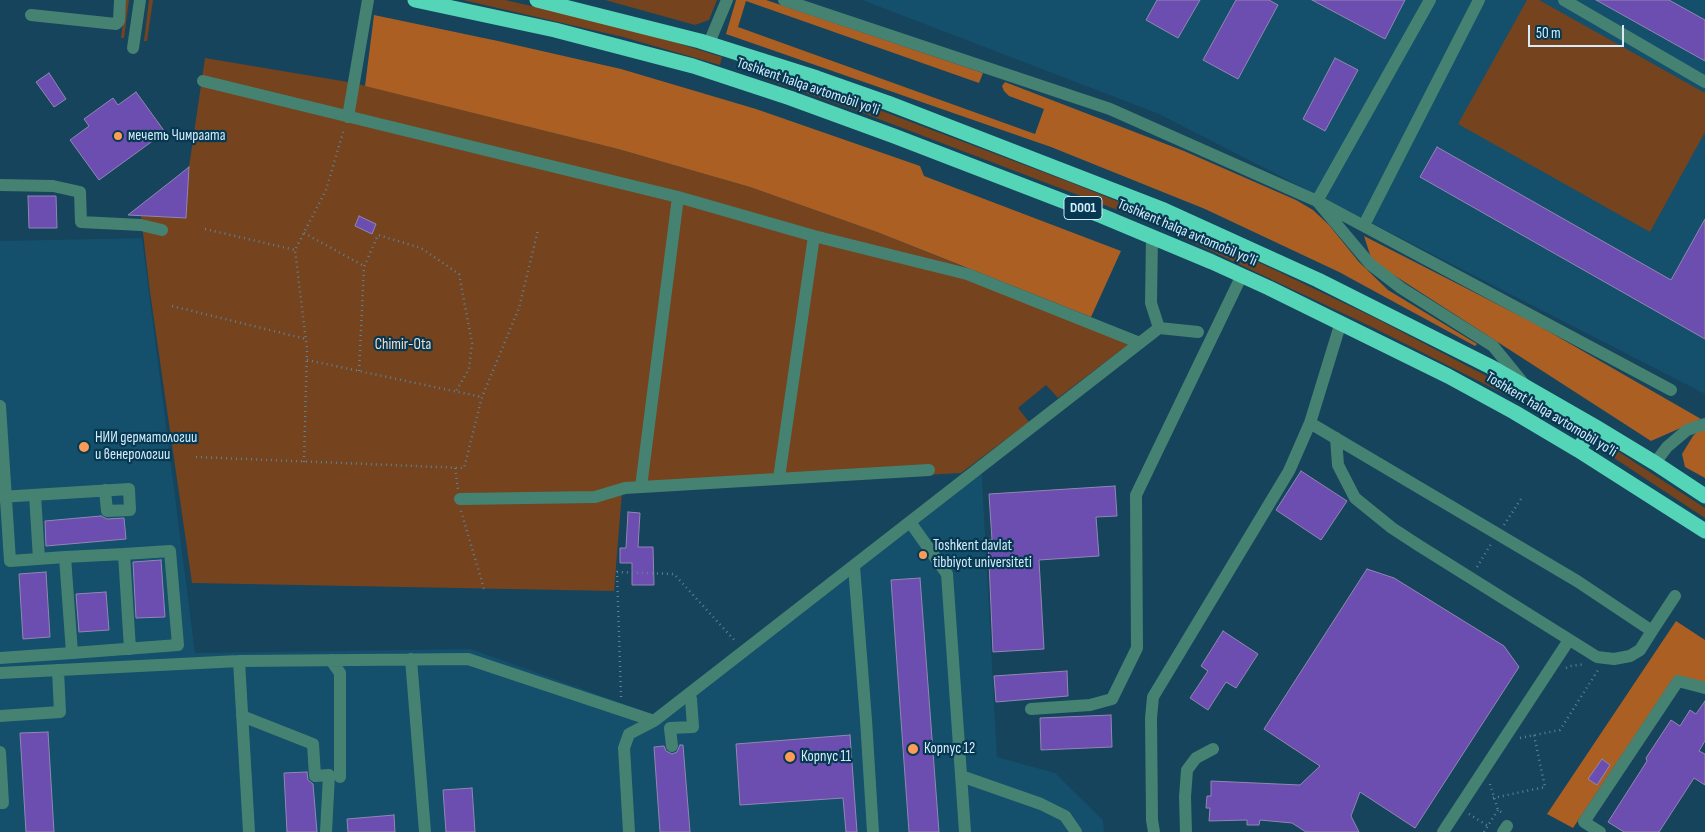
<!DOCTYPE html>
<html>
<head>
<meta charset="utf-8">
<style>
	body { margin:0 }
	#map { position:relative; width:1705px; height:832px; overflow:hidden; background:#15445c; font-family:"Sofia Sans Condensed",sans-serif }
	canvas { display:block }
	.scale { position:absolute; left:1528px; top:25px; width:96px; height:22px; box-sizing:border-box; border:2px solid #d4ecfb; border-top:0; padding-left:6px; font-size:15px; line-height:18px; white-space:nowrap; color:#d4ecfb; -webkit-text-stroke:4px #063951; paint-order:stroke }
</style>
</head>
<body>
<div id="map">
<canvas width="1705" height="832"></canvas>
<div class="scale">50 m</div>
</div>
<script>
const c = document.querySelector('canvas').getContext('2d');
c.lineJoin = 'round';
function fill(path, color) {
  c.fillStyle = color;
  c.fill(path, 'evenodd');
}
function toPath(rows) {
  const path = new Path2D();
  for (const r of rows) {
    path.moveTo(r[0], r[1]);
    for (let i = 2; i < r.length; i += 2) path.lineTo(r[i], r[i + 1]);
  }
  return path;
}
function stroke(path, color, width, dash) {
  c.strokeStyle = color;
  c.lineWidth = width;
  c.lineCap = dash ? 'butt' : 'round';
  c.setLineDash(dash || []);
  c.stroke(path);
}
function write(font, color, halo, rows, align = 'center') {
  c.font = font + ' "Sofia Sans Condensed",sans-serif';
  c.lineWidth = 4.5;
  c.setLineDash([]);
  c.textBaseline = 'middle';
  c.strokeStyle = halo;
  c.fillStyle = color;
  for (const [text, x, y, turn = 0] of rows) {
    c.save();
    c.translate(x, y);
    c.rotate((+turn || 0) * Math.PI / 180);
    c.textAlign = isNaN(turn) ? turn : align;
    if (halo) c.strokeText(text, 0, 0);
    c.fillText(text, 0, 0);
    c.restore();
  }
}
fill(toPath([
	[862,0,1705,0,1705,394,1159,114],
	[142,238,195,653,471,649,652,714,981,461,997,757,1055,773,1103,820,1104,832,0,832,0,241]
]), '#144f6b');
fill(toPath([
	[126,0,129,0,124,38,121,38],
	[149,0,153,0,147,41,144,41],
	[463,0,505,0,576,16,674,42,722,57,720,65,623,37],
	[605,0,717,0,709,20,695,25],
	[1527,0,1539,0,1705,93,1705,132,1650,232,1458,124],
	[205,58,354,83,618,149,750,187,877,232,1138,337,1058,398,1046,385,1018,408,1029,422,961,473,622,492,614,591,192,583,150,292,141,216,186,218,189,167],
	[763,70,866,105,1072,183,1174,224,1275,270,1375,318,1523,395,1571,423,1567,430,1520,402,1372,327,1171,232,1120,211,863,113,760,77],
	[1608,445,1705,508,1705,518,1605,452]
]), '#75431e');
fill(toPath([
	[736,0,766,0,983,73,979,83,746,1,738,27,1035,134,1044,109,1009,96,1004,91,1002,86,1005,82,1184,151,1296,200,1313,210,1329,225,1359,262,1388,290,1477,344,1475,346,1339,272,1205,209,1051,147,726,34],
	[374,15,498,41,621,69,756,109,920,166,924,176,1121,251,1091,317,877,232,750,187,618,149,365,86],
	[1364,236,1534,323,1701,419,1651,441,1372,261],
	[1705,428,1705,478,1685,467,1682,454,1693,436,1697,432],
	[1676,621,1705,640,1705,682,1672,680,1573,828,1547,814]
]), '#ab5f23');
const building = toPath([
	[1157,0,1200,0,1178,38,1146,20,1157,0],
	[1236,0,1269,0,1278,5,1238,79,1203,60,1236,0],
	[1312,0,1405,0,1385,39,1312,0],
	[1596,0,1669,0,1705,20,1705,61,1596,0],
	[1335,58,1358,70,1325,131,1303,119,1335,58],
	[49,73,66,99,54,107,36,82,49,73],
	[136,92,165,132,99,180,70,140,89,126,84,119,113,98,118,105,136,92],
	[1437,147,1671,280,1705,219,1705,339,1420,177,1437,147],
	[189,167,186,218,128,215,179,175,189,167],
	[28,196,56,196,57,228,29,228,28,196],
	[359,216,376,224,372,234,355,226,359,216],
	[1301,471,1347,501,1321,540,1276,510,1301,471],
	[1115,486,1117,516,1096,517,1099,556,1039,560,1044,649,993,652,988,540,992,540,989,494,1115,486],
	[628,512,640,513,638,547,653,547,654,585,632,585,632,563,620,563,620,548,626,548,628,512],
	[101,516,107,519,124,518,126,539,46,546,45,521,101,516],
	[161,560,165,617,136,618,133,562,161,560],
	[1367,569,1394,578,1504,646,1519,667,1415,828,1360,792,1351,816,1359,832,1306,832,1292,823,1260,820,1259,825,1247,825,1247,820,1209,821,1210,808,1206,808,1207,796,1211,796,1211,781,1300,785,1320,766,1264,729,1367,569],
	[46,572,50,637,23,639,19,574,46,572],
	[920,578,939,832,909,832,891,580,920,578],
	[106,592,109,630,79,632,76,594,106,592],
	[1223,631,1258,654,1236,688,1226,682,1208,710,1190,698,1208,671,1201,666,1223,631],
	[1067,671,1068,696,996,702,994,676,1067,671],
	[1705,701,1705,741,1699,751,1705,754,1705,785,1694,778,1659,832,1624,832,1608,822,1647,761,1646,758,1671,720,1680,726,1690,710,1696,714,1705,701],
	[1111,715,1112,747,1041,750,1040,718,1111,715],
	[48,732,54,832,26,832,20,733,48,732],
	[850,735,857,832,846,832,843,798,740,805,736,744,850,735],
	[680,745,683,745,690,832,660,832,654,747,664,746,666,751,672,754,677,752,680,745],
	[1602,759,1610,765,1597,785,1588,779,1602,759],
	[307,772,308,780,313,784,317,832,287,832,284,773,307,772],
	[472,788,475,832,446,832,443,790,472,788],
	[394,815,395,832,348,832,347,819,394,815]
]);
fill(building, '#6c4db0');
stroke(building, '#9187b2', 1);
stroke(toPath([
	[205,229,295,250],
	[304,233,364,266],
	[172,306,306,339],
	[307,360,482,397],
	[359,371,364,267,378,235,421,248,459,274,472,343,469,369,456,391],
	[196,457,464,468,482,397,519,308,538,230],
	[304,462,307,349,295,250,326,190,344,129],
	[455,468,458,489],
	[461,511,484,589],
	[1504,525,1521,499],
	[1477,567,1491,544],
	[1566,668,1571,666,1585,664],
	[621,697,617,572,674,574,736,642],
	[1520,738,1560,730,1598,670],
	[1490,784,1498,810,1504,814],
	[1493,798,1545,787,1534,735],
	[1469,814,1488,826],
	[1484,832,1498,810]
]), '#5d8398', 2.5, [1, 4]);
stroke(toPath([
	[784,0,1110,109,1317,201,1370,264,1401,288,1493,346,1524,384],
	[1430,0,1317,201,1671,390],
	[1564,0,1705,82],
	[31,15,116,24,119,21,120,0],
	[709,43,727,0],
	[133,48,140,0],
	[203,81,678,197,814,236,967,274,1140,343],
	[348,117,368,0],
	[0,185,53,186,80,192,81,222,141,225,162,230],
	[1364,225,1479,0],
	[1152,236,1151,303,1159,328],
	[0,406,10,561,65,557,72,653,0,658],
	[1310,423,1577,581,1652,631,1675,596],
	[1336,438,1338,465,1355,498,1392,528,1418,545,1597,657,1614,659,1630,656,1640,650,1652,631],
	[1655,463,1667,447,1687,430,1705,424],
	[779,478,814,236],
	[641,487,678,197],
	[35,495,39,559],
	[0,497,129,489,130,510,107,511,105,490],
	[460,499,595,497,625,488,929,470],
	[910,522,947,574,965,832],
	[65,557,124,554,130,649],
	[854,566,866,720,873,832],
	[72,653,178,645,170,551,124,554],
	[411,659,425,832],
	[331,660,340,673,340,777],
	[239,661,249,832],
	[0,673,239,661,468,659,654,721],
	[1031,709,1090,705,1112,699,1137,648,1136,495,1242,275],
	[0,716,60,712,58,670],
	[242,716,313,744,315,776,329,775,326,832],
	[672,746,670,728,693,727,691,699,689,694],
	[0,752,3,803,0,803],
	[961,776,1041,804,1065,816,1076,832],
	[629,832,624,748,629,734,654,721,1159,328,1198,332],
	[1154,832,1152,820,1151,718,1153,697,1289,471,1310,423,1341,322],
	[1186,832,1185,797,1187,770,1196,758,1213,749],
	[1443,832,1569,640],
	[1503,832,1507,826],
	[1600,832,1584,822,1678,681,1705,688]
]), '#458272', 12);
stroke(toPath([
	[415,0,555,30,693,66,790,98,894,136,1102,216,1212,262,1269,288,1448,376,1514,412,1578,450,1705,531],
	[537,0,700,41,817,78,888,103,1164,210,1318,280,1493,368,1594,426,1655,463,1705,496],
	[1578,450,1594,426]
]), '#55d5b7', 15);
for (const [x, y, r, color] of [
	[118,136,5,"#fd9c56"],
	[84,447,6,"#fd9c56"],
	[923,555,5,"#fd9c56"],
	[913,749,6,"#fd9c56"],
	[790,757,6,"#fd9c56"]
]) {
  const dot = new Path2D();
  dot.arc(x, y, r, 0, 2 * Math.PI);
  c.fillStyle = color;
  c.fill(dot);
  stroke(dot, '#063951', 2);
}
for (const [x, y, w] of [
	[1083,208,38]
]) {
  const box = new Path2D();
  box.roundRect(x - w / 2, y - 11.5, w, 23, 4);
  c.fillStyle = '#063951';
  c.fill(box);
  stroke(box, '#d4ecfb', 1);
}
write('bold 14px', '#d4ecfb', null, [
	["D001",1083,208]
]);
write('15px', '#d4ecfb', '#063951', [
	["Toshkent halqa avtomobil yo'li",808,87,19],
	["Toshkent halqa avtomobil yo'li",1187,233,23],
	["Toshkent halqa avtomobil yo'li",1551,415,31]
]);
write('15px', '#d4ecfb', '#063951', [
	["мечеть Чимраата",128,136],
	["НИИ дерматологии",95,438],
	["и венерологии",95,455],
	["Toshkent davlat",933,546],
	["tibbiyot universiteti",933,563],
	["Корпус 12",924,749],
	["Корпус 11",801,757]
], 'left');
write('15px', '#f5dccb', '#063951', [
	["Chimir-Ota",403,345]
]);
</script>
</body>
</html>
